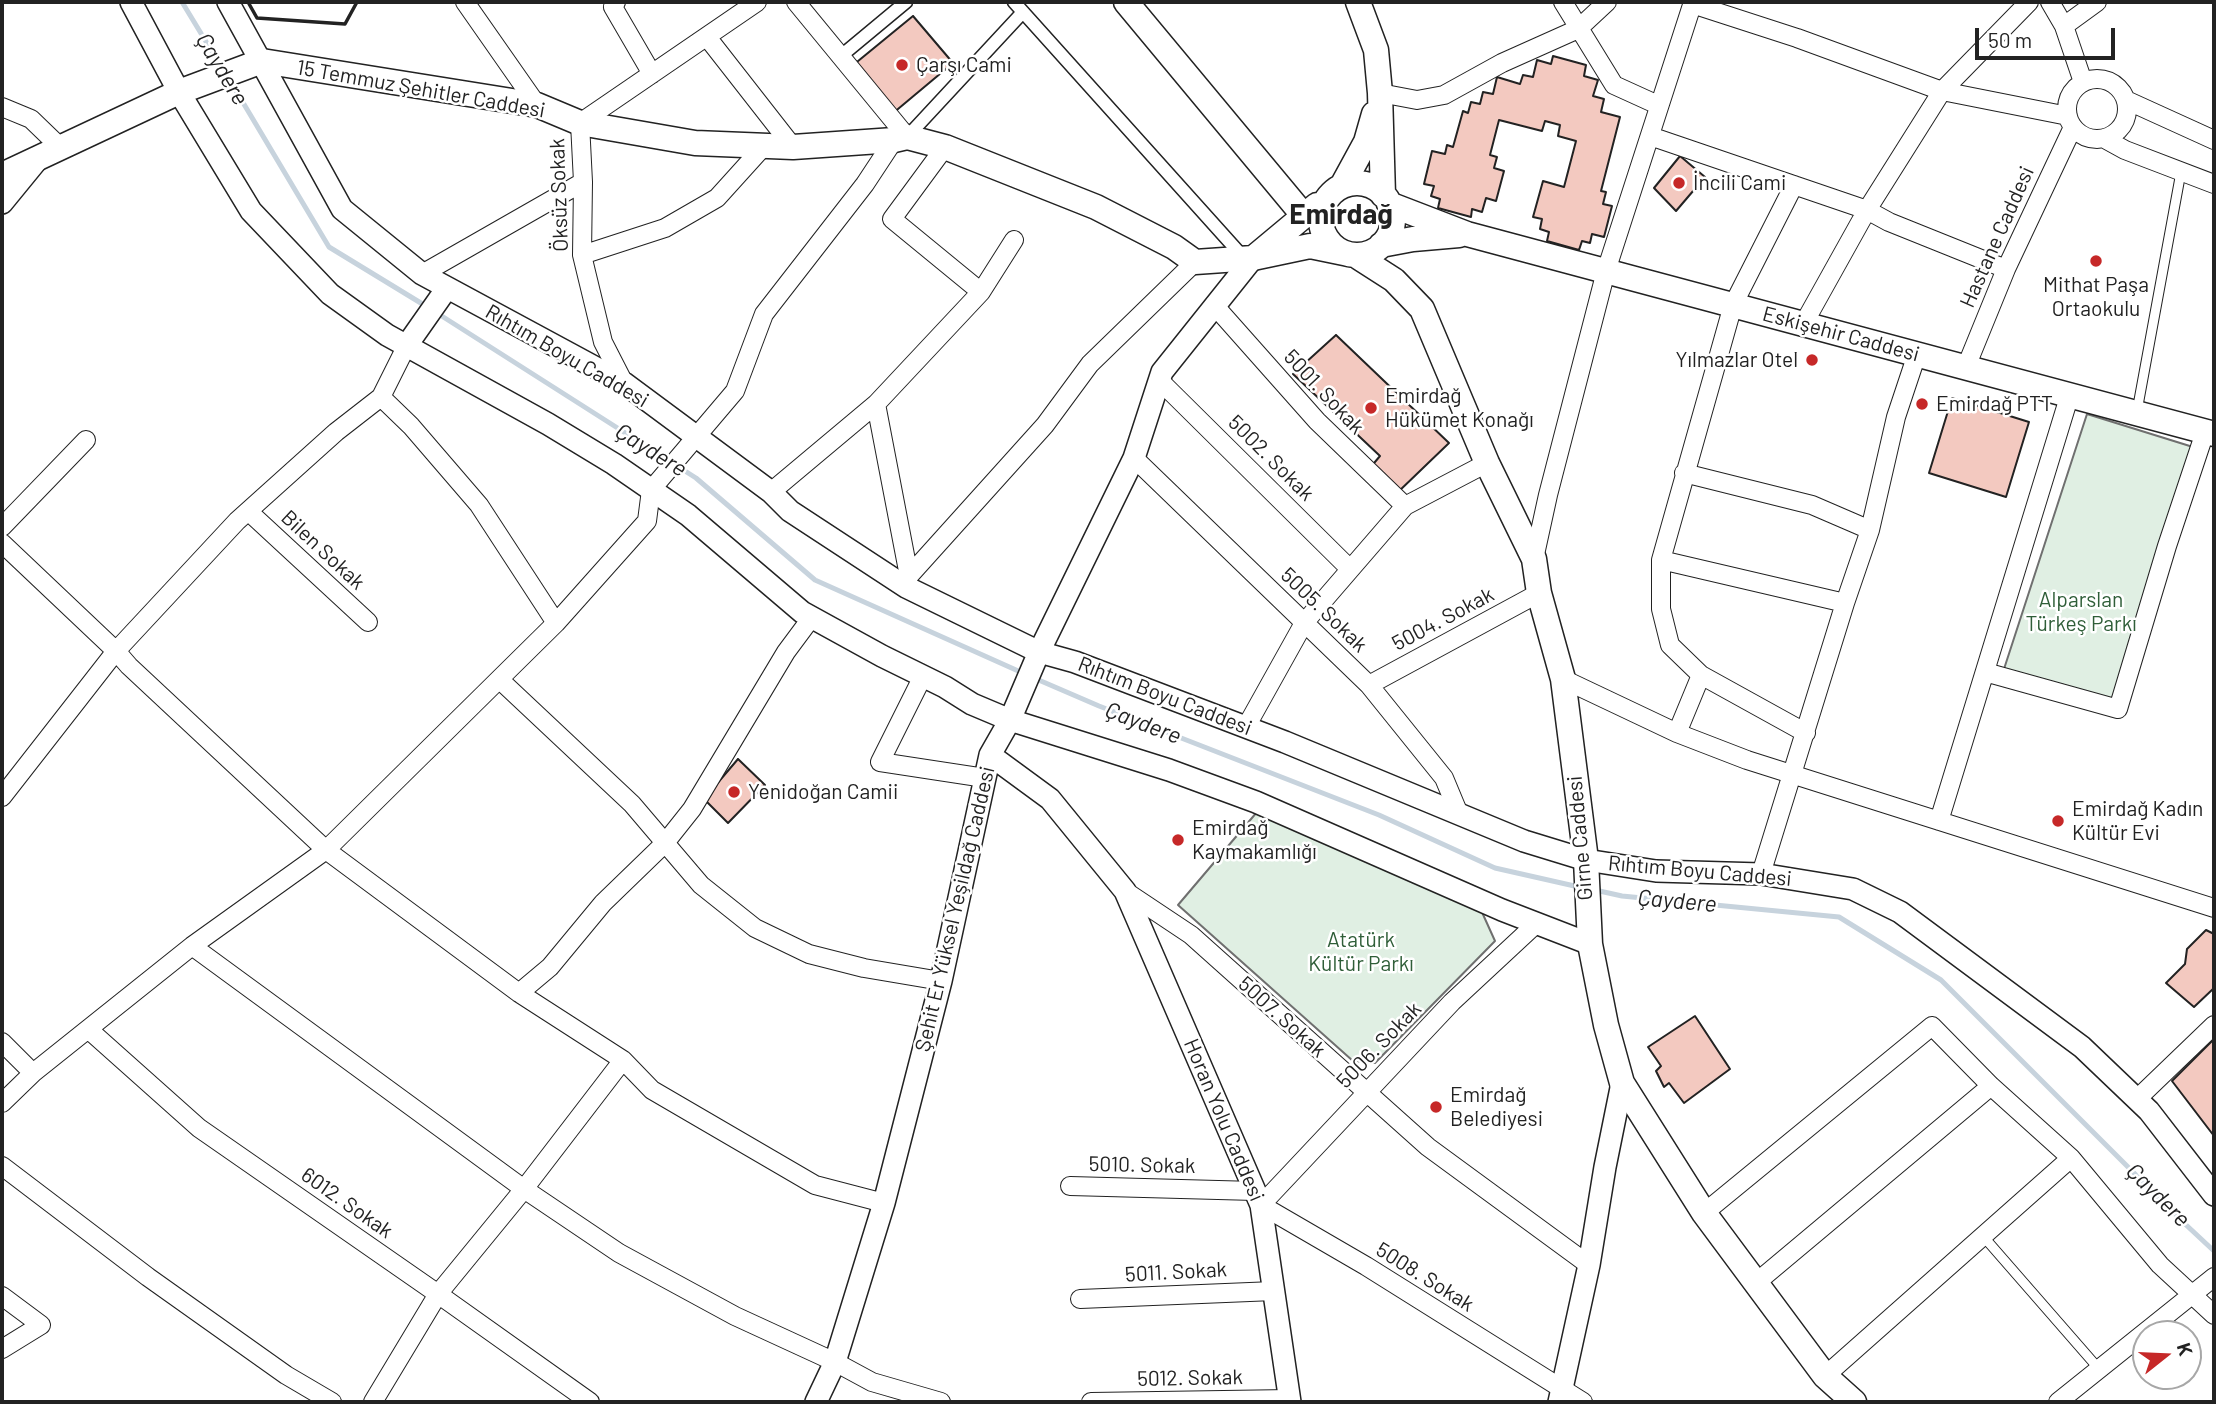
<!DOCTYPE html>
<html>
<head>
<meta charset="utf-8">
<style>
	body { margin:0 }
	#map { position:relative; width:2216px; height:1404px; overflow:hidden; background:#fff; font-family:Barlow,sans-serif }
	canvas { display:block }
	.frame { position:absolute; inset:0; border:4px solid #222; pointer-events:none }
	.north { position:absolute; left:2132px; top:1320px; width:70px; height:70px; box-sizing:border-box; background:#fff; border:2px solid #a7a7a7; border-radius:50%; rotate:72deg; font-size:19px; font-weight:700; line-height:28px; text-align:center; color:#222 }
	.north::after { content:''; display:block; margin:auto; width:24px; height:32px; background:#c62828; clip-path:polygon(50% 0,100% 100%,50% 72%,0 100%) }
	.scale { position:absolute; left:1975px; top:28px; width:140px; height:32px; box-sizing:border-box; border:4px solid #222; border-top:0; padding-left:9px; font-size:21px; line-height:24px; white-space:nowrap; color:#222; -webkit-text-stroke:5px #fff; paint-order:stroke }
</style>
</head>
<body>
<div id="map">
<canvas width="2216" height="1404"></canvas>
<div class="frame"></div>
<div class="north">K</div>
<div class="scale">50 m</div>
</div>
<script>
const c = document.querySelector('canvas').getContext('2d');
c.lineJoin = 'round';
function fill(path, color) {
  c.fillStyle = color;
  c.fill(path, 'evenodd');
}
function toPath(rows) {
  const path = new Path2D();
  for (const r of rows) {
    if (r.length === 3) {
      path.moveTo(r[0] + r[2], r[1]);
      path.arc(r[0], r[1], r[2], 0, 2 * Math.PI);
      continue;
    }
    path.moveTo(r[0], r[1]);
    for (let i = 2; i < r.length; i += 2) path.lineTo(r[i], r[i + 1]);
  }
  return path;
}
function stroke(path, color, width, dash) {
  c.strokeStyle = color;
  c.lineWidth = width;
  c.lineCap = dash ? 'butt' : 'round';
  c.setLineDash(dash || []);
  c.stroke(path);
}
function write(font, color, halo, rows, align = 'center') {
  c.font = font + ' Barlow,sans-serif';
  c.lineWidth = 5;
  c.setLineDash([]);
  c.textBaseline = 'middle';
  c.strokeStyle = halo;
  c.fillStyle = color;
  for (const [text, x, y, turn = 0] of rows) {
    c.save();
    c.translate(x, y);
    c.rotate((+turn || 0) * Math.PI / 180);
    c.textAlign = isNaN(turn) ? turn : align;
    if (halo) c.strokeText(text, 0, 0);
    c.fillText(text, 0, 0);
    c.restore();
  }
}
const green = toPath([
	[2087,414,2193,447,2112,701,2004,669,2087,414],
	[1257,812,1481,910,1495,941,1375,1063,1353,1061,1178,905,1257,812]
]);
fill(green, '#e0efe3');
stroke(green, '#6f6f6f', 2);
stroke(toPath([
	[182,2,222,68],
	[229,79,329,247,429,308],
	[437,313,696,478,815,580,1025,674],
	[1034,678,1099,706,1379,815,1495,868,1579,887],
	[1595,890,1622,896,1839,917,1941,980,2184,1223,2214,1251]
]), '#c7d3dd', 5);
const building = toPath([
	[913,16,953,63,892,114,852,66,913,16],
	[1553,56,1586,65,1584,76,1598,80,1593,96,1604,99,1601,112,1620,117,1601,191,1606,192,1603,204,1612,206,1604,237,1592,234,1590,243,1582,241,1579,250,1547,241,1549,232,1540,229,1542,219,1533,217,1543,181,1564,187,1576,141,1558,136,1560,125,1545,121,1542,131,1499,120,1490,155,1497,157,1494,168,1504,171,1496,201,1486,198,1482,212,1472,209,1471,217,1438,208,1440,199,1431,196,1434,186,1424,184,1432,151,1445,154,1447,145,1453,147,1463,111,1468,113,1471,102,1480,104,1483,92,1493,94,1497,77,1520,84,1523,75,1533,77,1537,60,1551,64,1553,56],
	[1680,156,1705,177,1676,211,1654,188,1680,156],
	[1336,335,1449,443,1396,494,1369,469,1380,456,1293,374,1336,335],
	[1952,398,2029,422,2006,497,1929,473,1952,398],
	[738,759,765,785,728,823,704,799,738,759],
	[2206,930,2214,934,2214,988,2194,1007,2166,983,2185,964,2187,949,2206,930],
	[1695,1016,1730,1069,1684,1103,1669,1083,1664,1087,1656,1071,1661,1066,1648,1047,1695,1016],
	[2214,1039,2214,1136,2172,1081,2214,1039]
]);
fill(building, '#f3c9c0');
stroke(building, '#222', 2);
const service = toPath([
	[2137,411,2181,172],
	[1983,1236,2099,1369]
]);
const pedestrian = toPath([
	[1014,2,1244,258],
	[841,56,906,2],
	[907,137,1023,12]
]);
const minor = toPath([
	[465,2,537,105],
	[616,2,613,7,652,74],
	[796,2,907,137],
	[1563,2,1614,85,1658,105],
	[2050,2,2064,26,2083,82],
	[1692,4,1797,38,1942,91,2068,116],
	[2064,26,2097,2],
	[707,37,793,147],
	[2097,109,30],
	[1380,93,1417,100,1444,95,1502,63,1578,29,1607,2],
	[2126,100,2214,140],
	[2,107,31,119,60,147],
	[1650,136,1867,210,1889,222,2006,269],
	[2105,139,2125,150,2214,184],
	[945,147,892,219,981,292],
	[1794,185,1733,305,1661,560,1661,609,1670,645,1701,675,1806,733],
	[582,255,665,228,717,198,764,146],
	[422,274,583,182],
	[1214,305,1317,421,1405,506],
	[1804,323,1867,210,1942,91,2029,2],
	[1966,367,2006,269,2073,127],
	[1159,380,1350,569],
	[624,383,603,342,582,255,583,182,580,123,757,2],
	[381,397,411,426,479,505,556,623],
	[876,404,909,576],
	[1134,458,1369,685,1444,778,1459,814],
	[1684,473,1812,505,1870,530],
	[771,492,876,404,981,292,1014,240],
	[248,511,368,622],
	[2,527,86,440],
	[2,543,116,651,129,666,326,850,519,993,623,1060,652,1090,815,1185,884,1203],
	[1534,559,1548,495,1606,271,1693,2],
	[1661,560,1845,603],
	[906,587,909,576,1045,425,1090,364,1195,262],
	[1985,672,2118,709,2167,546,2205,432],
	[923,676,880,762,985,778],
	[1563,679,1677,733,1747,760,2214,908],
	[500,680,632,804,701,885,755,928,809,954,864,968,941,981],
	[1369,685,1539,593],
	[1246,727,1304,623,1405,506,1487,463],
	[1677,733,1701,675],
	[2,797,116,651,237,521,336,432,381,397,407,345],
	[1939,821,2070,394],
	[1761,874,1845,603,1870,530,1896,417,1917,354],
	[1125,891,1191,935,1428,1147,1589,1265],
	[1537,923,1452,1002,1261,1205,1366,1266,1583,1402],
	[192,946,524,1189,619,1253,735,1316,835,1362,872,1382,941,1402],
	[519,993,550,967,603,903,665,843,692,809,786,652,812,617],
	[88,1029,199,1128,438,1294,590,1402],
	[2,1042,33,1073],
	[2137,1099,2214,1025],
	[2,1103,33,1073,192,946,326,850,556,623,647,521,651,490,735,391,764,314,865,184,894,140],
	[2,1166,148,1277,286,1375,332,1402],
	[1070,1186,1255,1191],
	[1704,1213,1932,1026,1991,1086,2071,1158,2160,1265,2214,1315],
	[1757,1282,1991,1086],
	[2,1296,41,1325,2,1349],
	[1080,1299,1274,1291],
	[1825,1376,2071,1158],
	[373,1402,438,1294,524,1189,623,1060],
	[1091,1402,1290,1399],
	[2058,1402,2214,1277]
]);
const tertiary = toPath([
	[131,2,179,92,251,211,330,294,387,335,548,424,614,464,688,515,802,612,882,656,945,687,972,704,1010,720,1169,770,1256,802,1502,910,1590,944],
	[228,2,342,209,422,274,624,383,771,492,790,511,906,587,1039,652,1075,662,1285,742,1524,841,1586,860,1656,871,1761,874,1853,889,1900,912,2082,1047,2149,1111,2214,1195],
	[2,203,38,159],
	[407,345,447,288],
	[990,755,1050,799,1125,891,1261,1205,1290,1402],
	[816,1402,835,1362,884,1203,941,981,990,755,1010,720,1039,652,1134,458,1162,372,1253,258],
	[1559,1402,1589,1265,1605,1167,1622,1083]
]);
const secondary = toPath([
	[1126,2,1304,216],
	[1358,2,1376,50,1380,93,1383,195],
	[2,175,179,92,262,61,537,105,580,123,695,143,793,147,894,140,907,137,945,147,1096,207,1174,247,1195,262,1253,258,1310,246,1344,253],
	[1357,219,36],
	[1342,186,1366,142,1374,114],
	[1389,204,1467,234,2214,434],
	[1381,245,1413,239,1459,235],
	[1257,255,1317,205],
	[1355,255,1394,280,1422,309,1487,463,1534,559,1539,593,1563,679,1586,860,1590,944,1606,1025,1622,1083,1704,1213,1825,1376,1854,1402]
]);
stroke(service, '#222', 11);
stroke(pedestrian, '#222', 15);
stroke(minor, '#222', 20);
stroke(tertiary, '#222', 24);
stroke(secondary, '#222', 27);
stroke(service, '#fff', 9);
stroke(pedestrian, '#fff', 12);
stroke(minor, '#fff', 18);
stroke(tertiary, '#fff', 21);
stroke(secondary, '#fff', 24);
stroke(toPath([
	[248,2,257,18,345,24,357,2]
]), '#222', 3.5);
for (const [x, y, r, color] of [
	[902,65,7,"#c62828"],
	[1679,183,7,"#c62828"],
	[2096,261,7,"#c62828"],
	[1812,360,7,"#c62828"],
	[1922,404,7,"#c62828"],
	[1371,408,7,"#c62828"],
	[734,792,7,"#c62828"],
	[2058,821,7,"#c62828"],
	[1178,840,7,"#c62828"],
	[1436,1107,7,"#c62828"]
]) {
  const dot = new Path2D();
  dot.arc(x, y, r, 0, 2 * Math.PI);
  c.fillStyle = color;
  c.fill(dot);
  stroke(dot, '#fff', 2.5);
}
write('21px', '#222', '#fff', [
	["Çarşı Cami",916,65],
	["İncili Cami",1693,183],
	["Mithat Paşa",2096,285,"center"],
	["Ortaokulu",2096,309,"center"],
	["Yılmazlar Otel",1798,360,"right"],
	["Emirdağ",1385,396],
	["Hükümet Konağı",1385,420],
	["Emirdağ PTT",1936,404],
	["Yenidoğan Camii",748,792],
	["Emirdağ Kadın",2072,809],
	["Kültür Evi",2072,833],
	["Emirdağ",1192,828],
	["Kaymakamlığı",1192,852],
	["Emirdağ",1450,1095],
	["Belediyesi",1450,1119]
], 'left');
write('21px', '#222', '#fff', [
	["15 Temmuz Şehitler Caddesi",421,89,10],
	["Öksüz Sokak",559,195,-92],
	["Hastane Caddesi",1997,237,-66],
	["Eskişehir Caddesi",1841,334,15],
	["Rıhtım Boyu Caddesi",567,356,30],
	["5001. Sokak",1324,392,47],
	["5002. Sokak",1271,458,45],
	["Bilen Sokak",323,550,43],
	["5005. Sokak",1324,610,44],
	["5004. Sokak",1443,619,-28],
	["Rıhtım Boyu Caddesi",1165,696,21],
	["Girne Caddesi",1580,838,-95],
	["Rıhtım Boyu Caddesi",1700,871,5],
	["Şehit Er Yüksel Yeşildağ Caddesi",955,909,-77],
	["5007. Sokak",1282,1017,42],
	["5006. Sokak",1379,1045,-46],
	["Horan Yolu Caddesi",1224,1120,67],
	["5010. Sokak",1142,1165,1],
	["6012. Sokak",347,1203,35],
	["5011. Sokak",1176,1272,-3],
	["5008. Sokak",1425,1277,32],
	["5012. Sokak",1190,1378,-1]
]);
write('21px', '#2f5e38', '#fff', [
	["Alparslan",2081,600],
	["Türkeş Parkı",2081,624],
	["Atatürk",1361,940],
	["Kültür Parkı",1361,964]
]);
write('italic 23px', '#222', '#fff', [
	["Çaydere",222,69,59],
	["Çaydere",651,450,32],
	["Çaydere",1143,723,21],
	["Çaydere",1677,901,5],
	["Çaydere",2158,1195,45]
]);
write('bold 28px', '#222', '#fff', [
	["Emirdağ",1341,215]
]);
</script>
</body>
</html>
